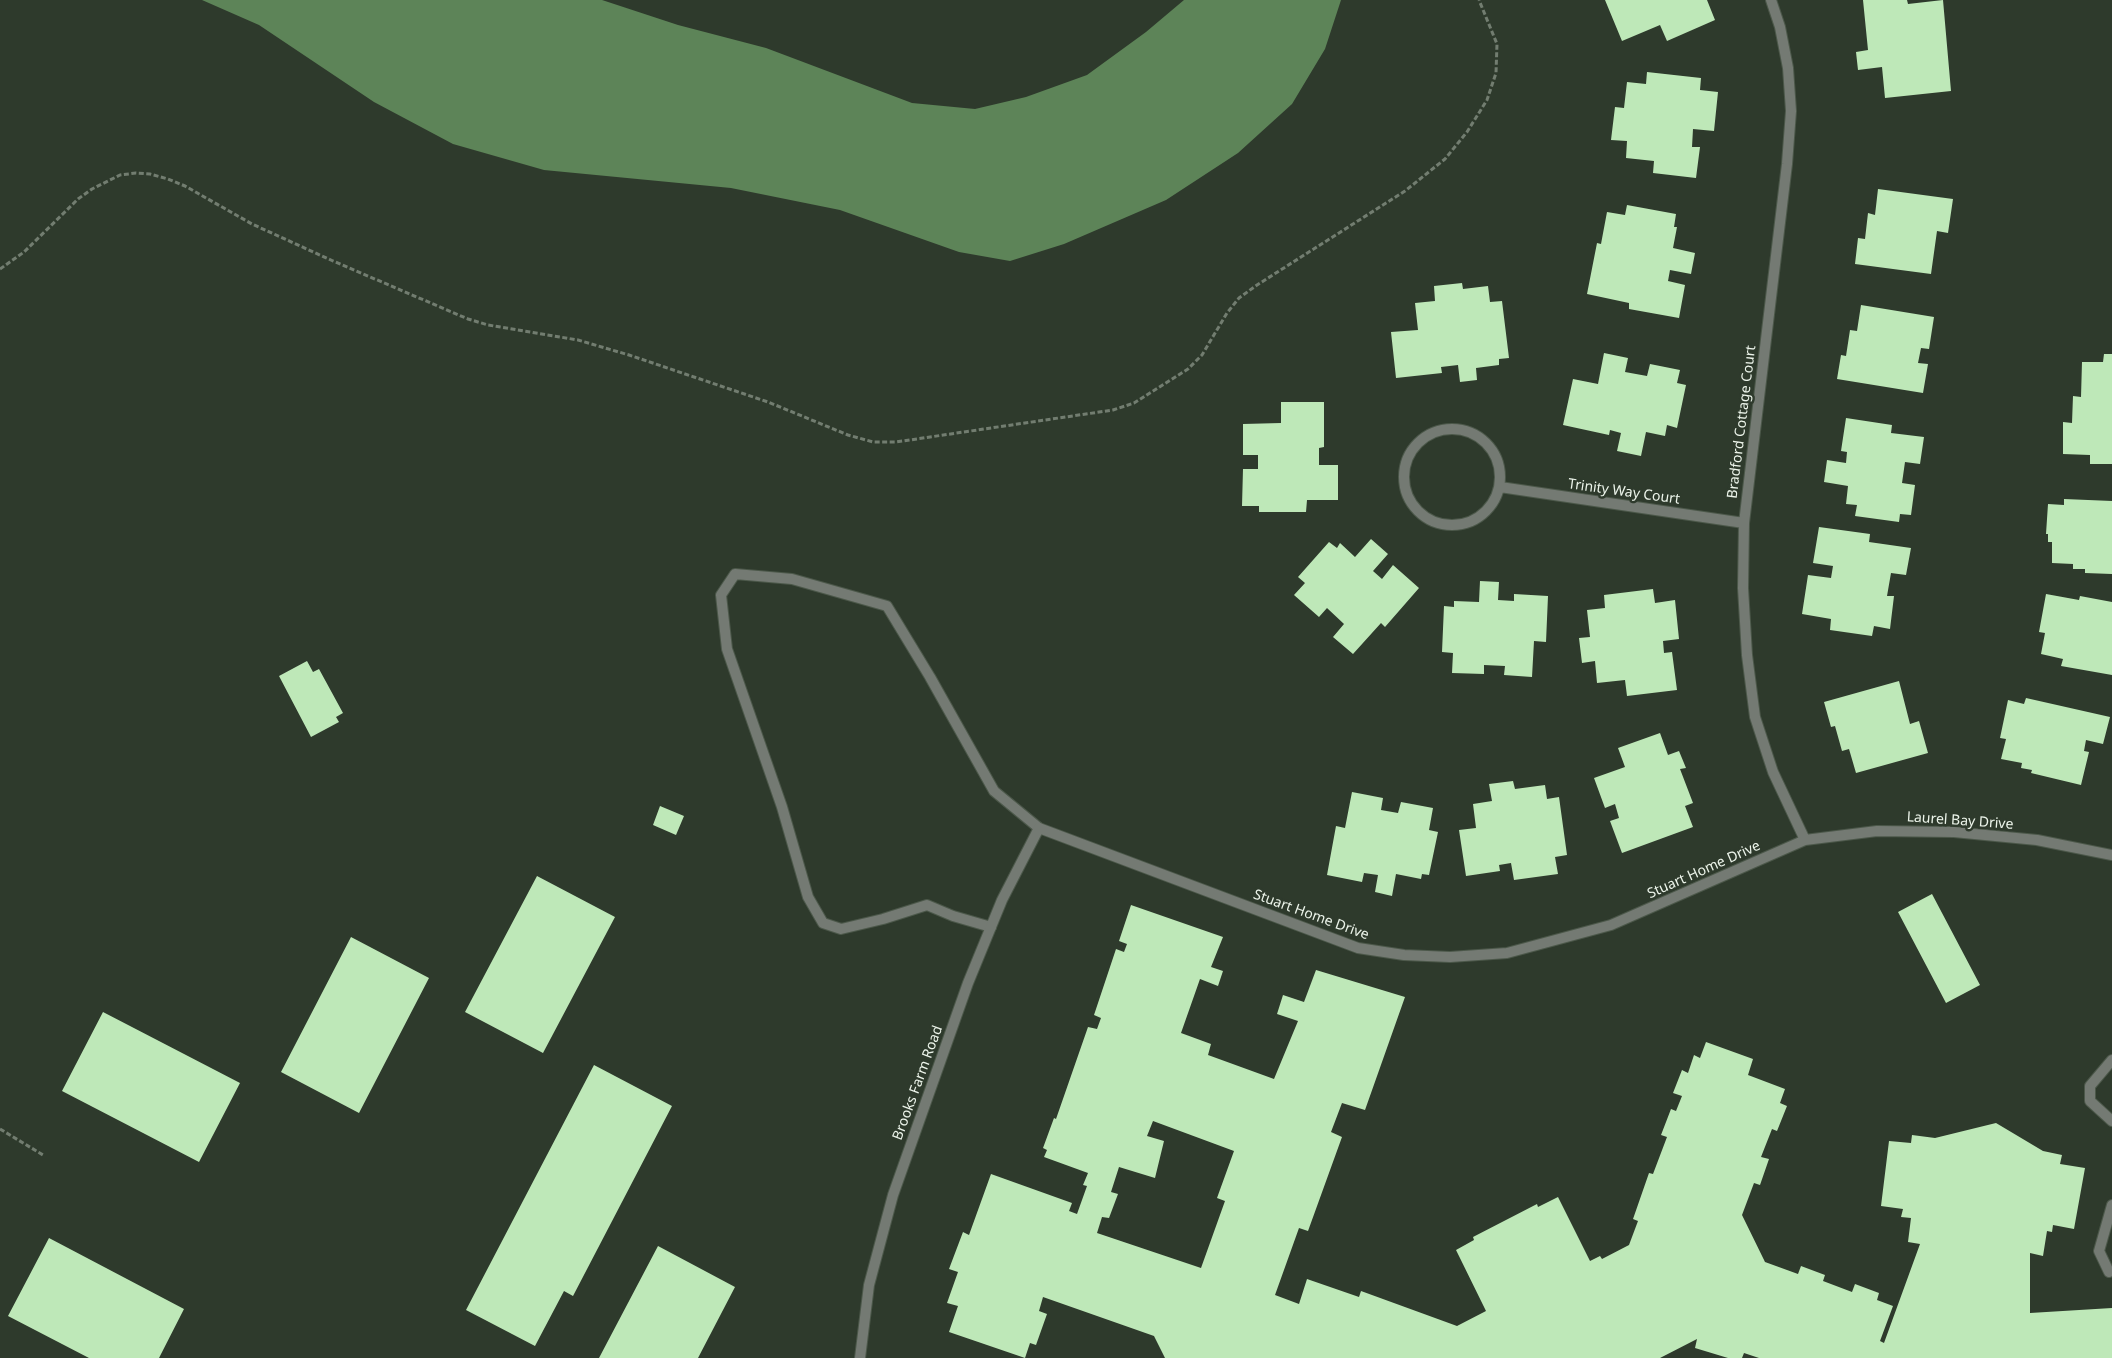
<!DOCTYPE html>
<html>
<head>
<meta charset="utf-8">
<style>
	body { margin:0 }
	canvas { display:block; background:#2e3a2c }
</style>
</head>
<body>
<canvas width="2112" height="1358"></canvas>
<script>
const c = document.querySelector('canvas').getContext('2d');
c.lineJoin = 'round';
function fill(path, color) {
  c.fillStyle = color;
  c.fill(path, 'evenodd');
}
function toPath(rows) {
  const path = new Path2D();
  for (const r of rows) {
    if (r.length === 3) {
      path.moveTo(r[0] + r[2], r[1]);
      path.arc(r[0], r[1], r[2], 0, 2 * Math.PI);
      continue;
    }
    path.moveTo(r[0], r[1]);
    for (let i = 2; i < r.length; i += 2) path.lineTo(r[i], r[i + 1]);
  }
  return path;
}
function stroke(path, color, width, dash) {
  c.strokeStyle = color;
  c.lineWidth = width;
  c.lineCap = dash ? 'butt' : 'round';
  c.setLineDash(dash || []);
  c.stroke(path);
}
function write(font, color, halo, rows, align = 'center') {
  c.font = font + ' "Noto Sans",sans-serif';
  c.lineWidth = 5;
  c.setLineDash([]);
  c.textBaseline = 'middle';
  c.strokeStyle = halo;
  c.fillStyle = color;
  for (const [text, x, y, turn = 0] of rows) {
    c.save();
    c.translate(x, y);
    c.rotate((+turn || 0) * Math.PI / 180);
    c.textAlign = isNaN(turn) ? turn : align;
    if (halo) c.strokeText(text, 0, 0);
    c.fillText(text, 0, 0);
    c.restore();
  }
}
fill(toPath([
	[202,0,602,0,678,25,766,48,912,103,975,109,1026,97,1087,75,1146,32,1184,0,1341,0,1325,49,1292,104,1238,153,1166,200,1064,244,1010,261,959,252,840,210,731,188,544,170,453,144,374,102,259,25]
]), '#5d8458');
fill(toPath([
	[1605,0,1707,0,1715,20,1667,41,1660,25,1622,41],
	[1863,0,1907,0,1908,4,1943,0,1951,91,1885,98,1882,67,1858,70,1856,52,1868,50],
	[1647,72,1701,78,1700,90,1718,92,1714,131,1693,129,1692,147,1700,147,1696,178,1653,173,1654,161,1626,158,1627,141,1611,140,1615,107,1624,108,1627,82,1646,84],
	[1878,189,1953,199,1948,233,1937,231,1931,274,1855,264,1858,238,1865,239,1868,213,1875,215],
	[1627,205,1676,214,1674,227,1677,227,1673,248,1695,253,1691,274,1670,270,1668,281,1685,285,1679,318,1629,309,1629,303,1587,294,1597,243,1601,244,1607,212,1625,215],
	[1462,283,1463,289,1488,286,1490,302,1502,301,1509,358,1499,359,1499,365,1476,368,1477,380,1460,382,1458,365,1441,367,1442,373,1396,378,1391,332,1418,330,1415,303,1435,301,1434,286],
	[1861,305,1934,317,1929,349,1921,348,1918,363,1928,364,1923,393,1837,379,1841,355,1846,356,1850,330,1857,331],
	[1604,353,1628,358,1625,372,1647,376,1650,364,1680,370,1677,383,1686,385,1677,428,1667,425,1665,436,1646,432,1641,456,1617,451,1621,433,1610,430,1609,435,1563,425,1573,379,1598,384],
	[2104,354,2112,354,2112,464,2090,464,2090,455,2063,454,2063,422,2072,423,2073,396,2081,397,2082,362,2103,362],
	[1281,402,1324,402,1324,447,1319,448,1319,465,1338,465,1338,500,1307,500,1306,512,1259,512,1259,506,1242,506,1243,469,1258,469,1258,455,1243,455,1243,424,1281,423],
	[1846,418,1892,425,1891,433,1924,437,1920,464,1905,462,1902,483,1915,485,1911,515,1900,514,1899,522,1855,516,1857,505,1846,504,1848,486,1824,482,1827,460,1846,463,1847,452,1841,451],
	[2064,499,2112,501,2112,574,2085,573,2085,569,2073,569,2073,564,2052,563,2052,542,2048,542,2048,534,2046,534,2048,504,2064,505],
	[1819,527,1870,534,1869,542,1911,548,1906,575,1891,573,1887,596,1894,596,1890,629,1874,626,1872,636,1830,630,1831,619,1802,614,1808,575,1831,578,1833,566,1813,563],
	[1371,539,1388,554,1373,571,1382,579,1393,565,1419,588,1385,627,1381,623,1353,654,1333,637,1344,624,1327,608,1319,617,1294,595,1305,583,1298,577,1329,542,1337,548,1340,543,1355,557],
	[1480,581,1499,582,1498,600,1514,601,1514,594,1548,596,1546,642,1534,641,1532,677,1504,675,1505,666,1484,665,1484,674,1452,673,1453,653,1442,652,1444,606,1454,607,1454,601,1479,602],
	[1653,589,1655,603,1675,600,1679,639,1663,641,1664,653,1672,652,1677,690,1627,696,1625,680,1597,683,1595,661,1582,663,1579,638,1590,637,1587,610,1605,608,1604,595],
	[2046,594,2079,600,2080,596,2112,602,2112,675,2061,666,2063,659,2041,654,2045,633,2039,632],
	[307,661,313,672,319,669,343,713,336,717,339,722,311,737,279,676],
	[1899,681,1910,724,1919,721,1928,753,1856,773,1849,749,1842,751,1835,726,1831,727,1824,702],
	[2026,698,2110,717,2103,744,2086,740,2084,751,2089,752,2081,785,2031,773,2032,770,2021,768,2022,763,2001,759,2006,739,2000,738,2008,700,2024,704],
	[1660,733,1668,755,1679,751,1686,768,1680,769,1693,803,1685,806,1693,827,1622,853,1610,821,1619,818,1615,804,1605,808,1594,778,1625,767,1618,748],
	[1513,781,1515,789,1545,785,1547,799,1559,797,1567,855,1555,857,1558,874,1514,880,1511,863,1499,865,1500,871,1466,876,1459,830,1476,828,1473,804,1492,801,1489,784],
	[1352,792,1383,798,1381,810,1398,813,1401,802,1433,808,1429,830,1438,832,1429,875,1422,874,1421,879,1396,874,1392,896,1375,892,1378,875,1364,873,1362,882,1327,875,1336,826,1345,828],
	[660,806,684,816,676,835,653,825],
	[537,876,615,917,543,1053,465,1012],
	[1932,894,1980,985,1946,1003,1898,912],
	[1131,905,1223,937,1211,967,1223,971,1218,986,1200,979,1181,1033,1211,1044,1208,1055,1274,1079,1298,1021,1277,1014,1283,995,1304,1002,1316,970,1405,997,1365,1110,1342,1103,1331,1132,1342,1137,1308,1231,1299,1228,1275,1295,1299,1304,1307,1279,1359,1297,1361,1291,1457,1326,1486,1311,1456,1250,1474,1240,1473,1237,1537,1204,1538,1207,1558,1197,1590,1261,1600,1256,1602,1259,1629,1245,1638,1221,1633,1219,1649,1173,1653,1174,1667,1137,1661,1135,1671,1109,1676,1111,1682,1096,1673,1093,1682,1070,1688,1073,1694,1055,1700,1058,1706,1042,1753,1059,1748,1075,1785,1089,1780,1103,1787,1106,1777,1131,1772,1129,1761,1157,1769,1159,1760,1185,1754,1183,1742,1215,1765,1262,1798,1274,1801,1266,1825,1275,1823,1281,1852,1292,1855,1284,1879,1293,1877,1300,1893,1306,1880,1341,1884,1343,1920,1244,1908,1242,1911,1218,1901,1217,1903,1209,1881,1206,1889,1141,1911,1143,1912,1135,1935,1138,1996,1123,2043,1151,2062,1155,2060,1164,2085,1168,2074,1229,2053,1225,2052,1232,2047,1231,2043,1256,2030,1253,2030,1313,2112,1308,2112,1358,1759,1358,1744,1353,1742,1358,1728,1358,1695,1348,1697,1339,1660,1358,1165,1358,1154,1336,1043,1297,1039,1311,1047,1314,1036,1345,1030,1343,1025,1358,949,1332,958,1306,947,1303,958,1272,949,1269,963,1232,969,1235,991,1174,1072,1203,1069,1211,1077,1214,1087,1186,1083,1185,1088,1173,1044,1157,1047,1150,1043,1148,1054,1118,1056,1119,1088,1027,1097,1029,1101,1018,1094,1015,1116,949,1124,952,1127,944,1119,941],
	[1153,1121,1234,1151,1217,1198,1225,1201,1201,1268,1097,1233,1102,1217,1109,1218,1118,1194,1111,1192,1119,1167,1155,1178,1164,1141,1147,1136],
	[351,937,429,978,359,1113,281,1072],
	[103,1012,240,1083,199,1162,62,1091],
	[594,1065,672,1106,573,1296,564,1291,535,1346,466,1310],
	[49,1238,184,1309,159,1358,89,1358,8,1316],
	[658,1246,735,1287,698,1358,599,1358]
]), '#bee8b8');
const lane = toPath([
	[991,927,953,916,927,905,883,919,841,929,823,923,808,897,782,807,727,649,721,595,735,574,792,579,887,606,930,677,994,791,1039,828],
	[2112,1060,2090,1086,2090,1101,2112,1121],
	[2109,1272,2099,1251,2112,1205]
]);
const street = toPath([
	[1771,0,1780,27,1788,68,1791,111,1787,164,1744,523,1743,588,1747,655,1755,717,1773,772,1805,840],
	[1452,477,48],
	[1500,487,1744,523],
	[860,1358,869,1285,893,1195,968,983,1002,900,1039,828,1358,948,1404,955,1450,957,1507,953,1611,925,1805,840,1877,831,1954,832,2037,840,2112,855]
]);
stroke(lane, '#4c584a', 12);
stroke(street, '#4c584a', 12);
stroke(toPath([
	[0,269,24,252,78,199,92,189,120,175,136,173,150,174,168,179,185,186,252,224,333,261,468,319,488,325,578,340,629,355,768,402,848,435,873,442,896,442,1113,410,1134,403,1188,369,1202,355,1227,313,1239,298,1257,285,1405,191,1445,159,1467,132,1487,100,1496,73,1497,44,1479,0],
	[0,1129,43,1155]
]), '#727d70', 3, [5, 2.5]);
stroke(lane, '#747a73', 10);
stroke(street, '#747a73', 10);
write('14px', '#ecf4ea', '#2e3a2c', [
	["Bradford Cottage Court",1742,422,-83],
	["Trinity Way Court",1624,492,8],
	["Laurel Bay Drive",1960,821,4],
	["Stuart Home Drive",1704,870,-24],
	["Stuart Home Drive",1311,915,20],
	["Brooks Farm Road",918,1083,-70]
]);
</script>
</body>
</html>
